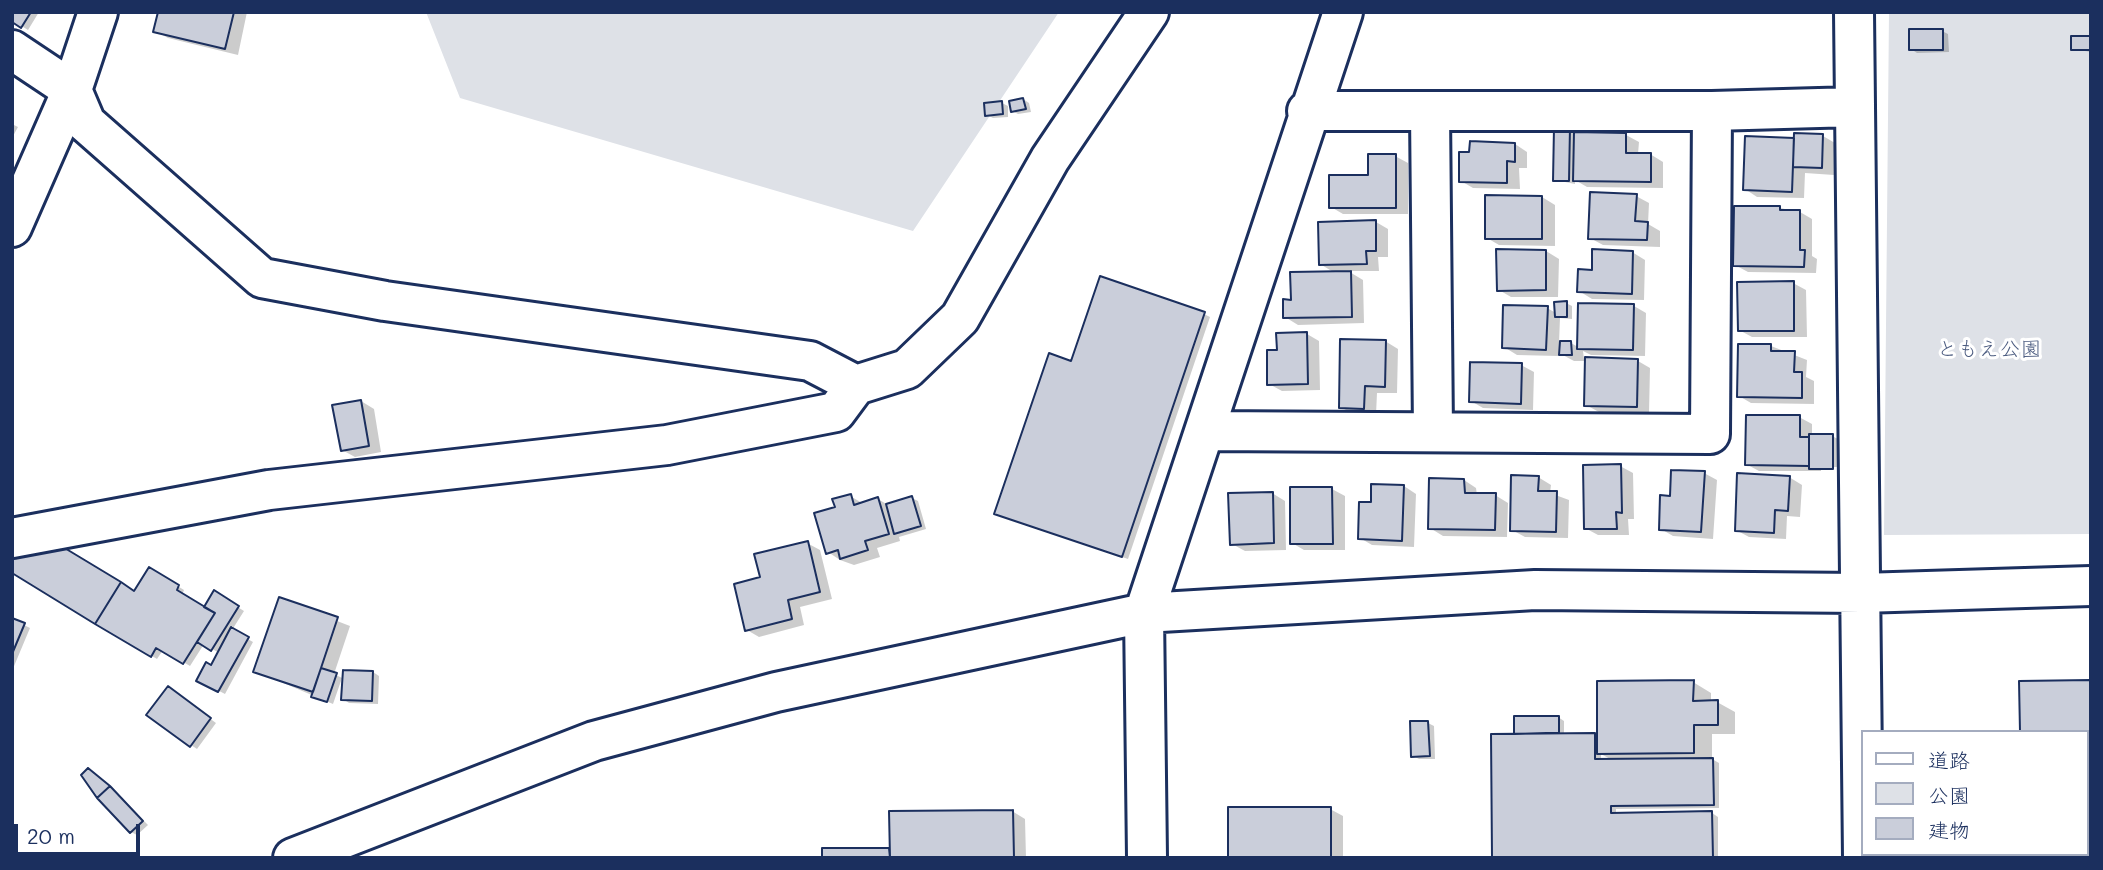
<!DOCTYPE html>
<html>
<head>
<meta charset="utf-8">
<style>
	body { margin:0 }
	#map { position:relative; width:2103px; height:870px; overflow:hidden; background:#fff; font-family:Mali,"Klee One",sans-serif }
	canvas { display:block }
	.frame { position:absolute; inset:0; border:14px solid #1b2f5e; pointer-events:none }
	.legend { position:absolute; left:1861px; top:730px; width:228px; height:126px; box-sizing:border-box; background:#fff; border:2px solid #a4acbf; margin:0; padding:9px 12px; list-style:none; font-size:21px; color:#1b2f5e }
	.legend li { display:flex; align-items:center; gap:14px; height:35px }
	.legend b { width:35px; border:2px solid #a4acbf }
	.scale { position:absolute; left:14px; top:824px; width:126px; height:32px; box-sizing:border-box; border:4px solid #1b2f5e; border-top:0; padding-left:9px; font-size:21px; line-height:24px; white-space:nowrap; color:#1b2f5e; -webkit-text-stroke:5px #fff; paint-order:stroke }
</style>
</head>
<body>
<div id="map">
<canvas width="2103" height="870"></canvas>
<div class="frame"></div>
<ul class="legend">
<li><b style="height:9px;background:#fff"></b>道路</li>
<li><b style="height:19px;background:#dee1e7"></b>公園</li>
<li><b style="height:19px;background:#caceda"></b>建物</li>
</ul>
<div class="scale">20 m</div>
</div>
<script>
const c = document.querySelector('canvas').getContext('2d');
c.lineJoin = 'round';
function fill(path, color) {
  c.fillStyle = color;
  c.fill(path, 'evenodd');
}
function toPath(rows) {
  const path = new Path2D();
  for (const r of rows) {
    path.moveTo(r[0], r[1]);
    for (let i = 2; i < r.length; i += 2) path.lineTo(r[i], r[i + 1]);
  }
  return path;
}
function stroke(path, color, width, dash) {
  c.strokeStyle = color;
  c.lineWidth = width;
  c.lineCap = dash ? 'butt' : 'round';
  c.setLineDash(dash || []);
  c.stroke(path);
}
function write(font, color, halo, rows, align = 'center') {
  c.font = font + ' Mali,"Klee One",sans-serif';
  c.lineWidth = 6;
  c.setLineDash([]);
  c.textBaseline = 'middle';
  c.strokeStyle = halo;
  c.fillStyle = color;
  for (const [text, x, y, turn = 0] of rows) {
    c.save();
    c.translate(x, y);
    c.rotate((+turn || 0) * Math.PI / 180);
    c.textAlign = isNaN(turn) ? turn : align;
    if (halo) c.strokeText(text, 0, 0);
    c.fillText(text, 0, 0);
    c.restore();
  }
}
fill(toPath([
	[426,12,1059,12,913,231,460,98],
	[1889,12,2091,12,2091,534,1884,535]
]), '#dee1e7');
fill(toPath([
	[12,12,39,12,28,30,12,20],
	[160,12,247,12,238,55,168,38,155,31],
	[1942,31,1948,34,1949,52,1917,53,1911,49],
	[2091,38,2091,52,2073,49],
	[1023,99,1029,103,1031,112,1018,114,1012,111],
	[1002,103,1008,106,1008,117,993,118,987,115],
	[12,124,18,127,12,138],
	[1570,129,1576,133,1626,135,1639,142,1638,154,1650,154,1663,162,1663,188,1587,187,1575,180,1575,184,1555,180],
	[1823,136,1835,143,1834,175,1805,173,1804,198,1757,197,1745,189,1796,140],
	[1515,144,1527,152,1527,168,1519,168,1520,189,1473,188,1461,181],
	[1395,156,1408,163,1408,214,1343,214,1331,207],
	[1636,196,1649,203,1648,224,1660,231,1660,247,1603,245,1590,238],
	[1542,197,1555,205,1555,246,1499,245,1487,238],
	[1780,208,1800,212,1812,219,1812,256,1817,259,1816,273,1748,272,1735,265],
	[1376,222,1388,229,1388,257,1378,257,1379,271,1348,271,1363,280,1364,323,1298,325,1285,317,1293,301,1335,273,1320,264],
	[1546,251,1559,259,1558,297,1511,297,1499,290],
	[1632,252,1645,260,1644,300,1592,299,1579,291],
	[1793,283,1806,290,1807,337,1752,337,1739,330],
	[1566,303,1572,306,1572,319,1560,318,1559,343,1571,343,1578,347,1634,306,1646,313,1645,356,1591,355,1583,351,1584,359,1638,361,1650,368,1649,413,1599,412,1586,405,1587,361,1574,361,1559,353,1558,356,1517,355,1504,347,1547,308,1556,313],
	[1204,314,1210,317,1128,559,996,514,1072,363],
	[1307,334,1319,341,1320,390,1282,391,1269,384,1278,352],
	[1385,341,1398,349,1397,393,1377,393,1376,415,1354,415,1341,407],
	[1771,346,1807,360,1806,377,1814,381,1814,404,1751,403,1739,396],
	[1521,365,1534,372,1533,410,1483,408,1471,401],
	[361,401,374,409,381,452,355,457,342,450],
	[1799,417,1812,424,1812,436,1832,436,1838,439,1838,467,1821,467,1821,471,1838,471,1759,471,1746,464],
	[1620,466,1633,473,1634,519,1628,519,1629,535,1598,535,1585,528],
	[1704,473,1717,480,1713,539,1673,536,1661,529],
	[1538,477,1551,485,1550,493,1569,500,1568,538,1525,537,1512,530],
	[1789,477,1802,485,1800,517,1787,516,1786,539,1749,537,1736,530],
	[1464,480,1476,488,1477,495,1495,495,1508,503,1507,537,1443,536,1430,528],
	[1404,486,1416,494,1414,547,1372,545,1360,538],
	[1332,489,1345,496,1345,550,1304,550,1292,543],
	[1272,493,1285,501,1286,550,1245,551,1232,544],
	[850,496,864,504,878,499,888,505,912,498,918,501,926,529,899,537,900,541,877,548,880,557,854,565,840,560,828,552,837,508],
	[807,543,820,550,832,599,800,607,804,625,759,637,747,630,763,579],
	[150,569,184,590,182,595,204,609,215,593,244,611,232,630,253,642,225,694,198,680,219,653,204,644,190,666,163,650,157,659,12,571,135,593],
	[280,599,350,626,334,674,342,678,333,704,255,671],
	[12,619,30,628,12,671],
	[373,672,379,676,378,704,349,703,343,699],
	[1693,682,1711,693,1711,702,1717,702,1735,712,1735,734,1712,734,1712,759,1719,763,1719,808,1616,809,1616,814,1712,813,1718,817,1718,858,1494,858,1516,735,1558,717,1564,721,1564,735,1599,738],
	[1601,754,1612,760,1601,761],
	[174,692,216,723,197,749,191,745],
	[1428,723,1434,726,1435,759,1419,759,1413,756],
	[102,779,148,825,137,835,131,832],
	[1330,809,1343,816,1343,858,1229,858],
	[1012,811,1025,819,1026,858,823,858,824,850,891,850]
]), '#0003');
const building = toPath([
	[12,12,31,12,21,28,12,22,12,12],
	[158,12,234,12,225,49,153,32,158,12],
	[1909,29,1943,29,1943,50,1909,50,1909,29],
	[2071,36,2091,36,2091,50,2071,50,2071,36],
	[1023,98,1026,109,1011,112,1009,101,1023,98],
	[1002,101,1003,114,985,116,984,103,1002,101],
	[1554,127,1570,127,1569,181,1553,181,1554,127],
	[1574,132,1626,133,1626,153,1651,153,1651,182,1573,181,1574,132],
	[1794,133,1823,134,1822,168,1793,167,1794,133],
	[1745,136,1794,138,1792,192,1743,190,1745,136],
	[1470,141,1515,143,1515,162,1507,161,1507,183,1459,182,1459,152,1469,152,1470,141],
	[1368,154,1396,154,1396,208,1329,208,1329,175,1368,175,1368,154],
	[1590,192,1637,194,1635,221,1648,222,1647,240,1588,239,1590,192],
	[1485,195,1542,196,1542,239,1485,239,1485,195],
	[1734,206,1780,206,1780,210,1800,210,1800,250,1805,250,1804,267,1733,266,1734,206],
	[1376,220,1376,251,1366,251,1367,264,1319,265,1318,222,1376,220],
	[1496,249,1546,250,1546,290,1497,291,1496,249],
	[1592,249,1633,251,1632,294,1577,292,1578,269,1592,270,1592,249],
	[1351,271,1352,317,1283,318,1283,299,1291,300,1290,272,1351,271],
	[1100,276,1205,312,1122,557,994,514,1049,353,1071,361,1100,276],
	[1794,281,1794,331,1738,331,1737,282,1794,281],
	[1567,301,1567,317,1555,317,1554,302,1567,301],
	[1578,303,1634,304,1633,350,1577,349,1578,303],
	[1503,305,1548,306,1546,350,1502,348,1503,305],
	[1307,332,1308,384,1267,385,1267,350,1277,350,1276,333,1307,332],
	[1340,339,1386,340,1385,387,1365,386,1364,409,1339,408,1340,339],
	[1560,341,1571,341,1572,355,1559,355,1560,341],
	[1738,344,1771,344,1771,351,1795,351,1794,372,1802,372,1802,398,1737,397,1738,344],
	[1585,357,1638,359,1637,407,1584,406,1585,357],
	[1470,362,1522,363,1521,404,1469,402,1470,362],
	[361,400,369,446,341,451,332,405,361,400],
	[1746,415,1800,415,1800,437,1809,437,1809,466,1745,465,1746,415],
	[1809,434,1833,434,1833,469,1809,469,1809,434],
	[1621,464,1622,513,1616,512,1617,529,1584,529,1583,465,1621,464],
	[1671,470,1705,471,1701,532,1659,530,1660,495,1670,496,1671,470],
	[1737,473,1790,476,1788,511,1775,510,1774,533,1735,531,1737,473],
	[1511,475,1539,476,1538,491,1557,491,1556,532,1510,531,1511,475],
	[1429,478,1464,479,1465,493,1496,493,1495,530,1428,529,1429,478],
	[1371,484,1404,485,1402,541,1358,539,1359,502,1371,502,1371,484],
	[1290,487,1332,487,1333,544,1290,544,1290,487],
	[1273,492,1274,543,1230,545,1228,493,1273,492],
	[851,494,854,505,878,497,889,534,865,541,868,550,840,559,838,550,826,554,814,513,835,507,832,499,851,494],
	[912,496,921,526,894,534,886,504,912,496],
	[808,541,820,592,788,600,792,619,745,631,734,584,760,577,754,554,808,541],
	[58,544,121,582,95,624,12,573,12,553,58,544],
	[149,567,179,585,177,590,215,613,183,664,156,648,151,657,95,624,121,582,134,591,149,567],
	[214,590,239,606,211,651,197,642,215,613,204,607,214,590],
	[279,597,338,617,313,692,253,672,279,597],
	[12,618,25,623,12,654,12,618],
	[231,627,249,637,218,692,196,681,206,662,211,665,231,627],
	[321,668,337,673,327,702,311,697,321,668],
	[343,670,373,671,372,701,341,700,343,670],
	[1694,680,1693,701,1718,700,1718,725,1694,725,1694,753,1597,754,1597,681,1694,680],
	[2091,680,2091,858,2022,858,2022,854,2087,854,2087,732,2020,732,2019,681,2091,680],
	[168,686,211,718,190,747,146,715,168,686],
	[1514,716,1559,716,1559,733,1514,734,1514,716],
	[1410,721,1428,721,1430,756,1411,757,1410,721],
	[1595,733,1595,759,1713,758,1714,805,1611,806,1611,813,1712,811,1713,858,1492,858,1491,734,1595,733],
	[88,768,110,786,97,798,81,775,88,768],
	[110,786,143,821,130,833,97,798,110,786],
	[1228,807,1331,807,1331,858,1228,858,1228,807],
	[1013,810,1014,858,890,858,889,811,1013,810],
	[822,848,889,848,890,858,822,858,822,848],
	[1945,854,2017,854,2017,858,1945,858,1945,854]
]);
fill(building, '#caceda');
stroke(building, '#1b2f5e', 2);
const minor = toPath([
	[1854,12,1863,858],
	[12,50,72,90,86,123,262,278,385,301,810,361,856,385,907,369,960,318,1050,159,1149,12],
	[1307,111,1712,111,1855,107],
	[1430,111,1433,432],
	[12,227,72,90,98,12],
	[1206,431,1710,434,1712,111],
	[12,538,269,490,667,445,836,412,856,385],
	[293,858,594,741,776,692,1144,613,1535,590,1861,593,2091,586],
	[1147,858,1144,613,1343,12]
]);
stroke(minor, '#1b2f5e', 44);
stroke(minor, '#fff', 38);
write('21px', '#4c5c80', '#fff', [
	["ともえ公園",1989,350]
]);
</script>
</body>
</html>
